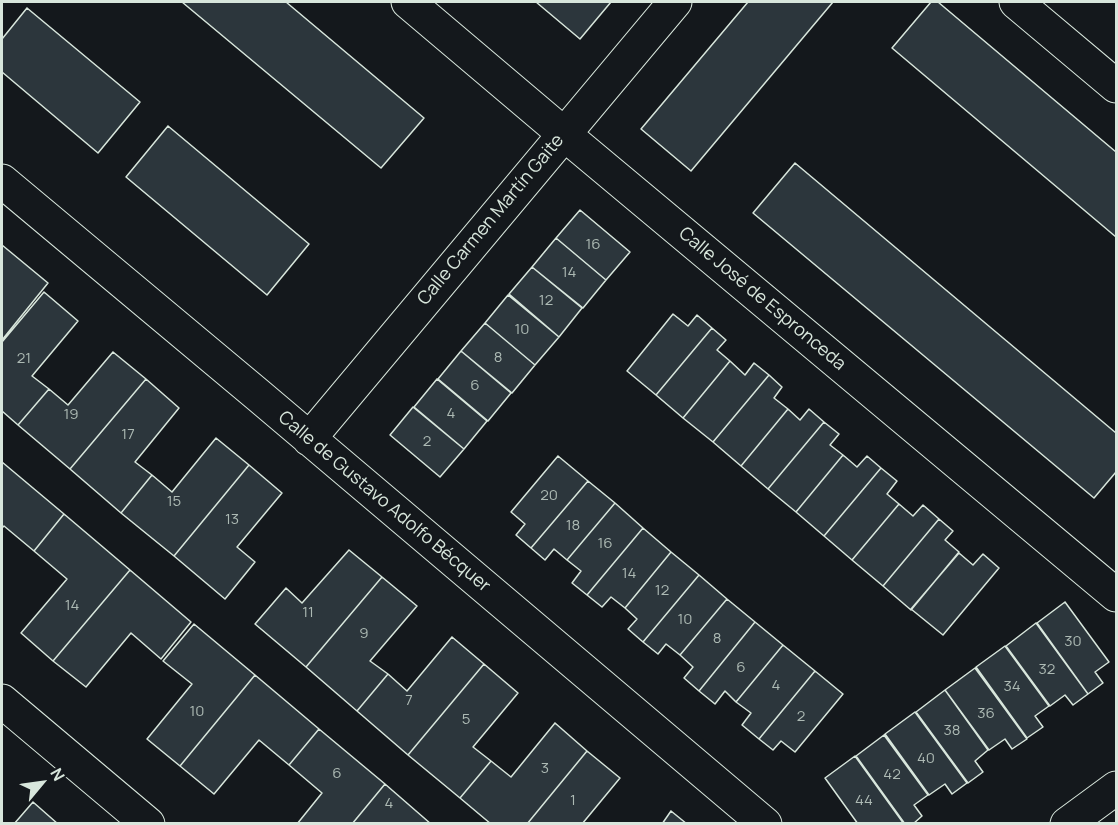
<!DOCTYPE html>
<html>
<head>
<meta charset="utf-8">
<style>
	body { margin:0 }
	#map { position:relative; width:1118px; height:825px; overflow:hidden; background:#14181c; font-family:Manrope,sans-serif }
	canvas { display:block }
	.frame { position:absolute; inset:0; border:3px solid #d8e6dc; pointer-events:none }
	.north { position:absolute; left:12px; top:753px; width:60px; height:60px; -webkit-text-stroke:4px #14181c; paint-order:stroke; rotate:61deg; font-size:16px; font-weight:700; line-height:24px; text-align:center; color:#d8e6dc }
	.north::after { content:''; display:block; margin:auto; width:21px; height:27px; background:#d8e6dc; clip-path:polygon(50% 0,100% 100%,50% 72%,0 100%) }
</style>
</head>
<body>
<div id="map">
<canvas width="1118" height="825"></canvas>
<div class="frame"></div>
<div class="north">N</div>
</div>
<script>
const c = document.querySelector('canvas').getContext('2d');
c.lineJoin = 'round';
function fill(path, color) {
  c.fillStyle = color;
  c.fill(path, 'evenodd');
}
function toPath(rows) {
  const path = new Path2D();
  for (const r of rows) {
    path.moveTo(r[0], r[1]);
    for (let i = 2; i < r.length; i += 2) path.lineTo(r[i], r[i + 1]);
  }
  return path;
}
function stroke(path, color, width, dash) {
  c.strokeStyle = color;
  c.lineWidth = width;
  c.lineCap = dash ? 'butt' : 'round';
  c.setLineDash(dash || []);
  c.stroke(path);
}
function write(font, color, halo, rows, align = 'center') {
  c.font = font + ' Manrope,sans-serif';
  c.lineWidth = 4.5;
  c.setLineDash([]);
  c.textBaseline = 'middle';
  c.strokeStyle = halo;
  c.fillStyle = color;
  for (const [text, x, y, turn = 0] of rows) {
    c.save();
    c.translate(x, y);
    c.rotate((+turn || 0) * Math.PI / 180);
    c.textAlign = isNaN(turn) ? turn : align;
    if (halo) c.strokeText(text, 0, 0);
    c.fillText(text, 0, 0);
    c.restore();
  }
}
const building = toPath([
	[182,2,286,2,424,118,381,168,182,2],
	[536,2,611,2,580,39,536,2],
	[748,2,833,2,691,171,641,129,748,2],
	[931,2,938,2,1116,152,1116,237,892,48,931,2],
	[27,8,140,102,98,153,2,72,2,39,27,8],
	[168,126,309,244,267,295,126,177,168,126],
	[795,163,1116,433,1116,472,1094,498,753,213,795,163],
	[580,210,630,252,606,280,556,238,580,210],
	[556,238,606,280,583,308,532,267,556,238],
	[2,245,48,283,2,340,2,245],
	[532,267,582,308,559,337,509,294,532,267],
	[44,292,78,321,32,376,49,389,18,425,2,411,2,342,44,292],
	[508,295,559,337,535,365,485,323,508,295],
	[673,314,688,326,697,315,712,328,656,395,627,371,673,314],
	[485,323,535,365,512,393,461,351,485,323],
	[712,328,726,340,717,350,730,361,683,418,656,395,712,328],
	[461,351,511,393,488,421,438,379,461,351],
	[113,352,146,379,70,469,18,425,49,389,68,405,113,352],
	[730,361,745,375,754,363,769,375,713,442,683,418,730,361],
	[769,375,782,387,774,398,788,409,741,466,713,442,769,375],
	[146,379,179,408,135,462,152,475,121,513,70,469,146,379],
	[437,379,487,421,464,449,414,407,437,379],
	[413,407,464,449,440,477,390,435,413,407],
	[788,409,800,420,809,409,824,422,768,489,741,466,788,409],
	[824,422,839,434,830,445,843,455,796,512,768,489,824,422],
	[216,438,249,465,174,556,121,513,152,475,172,492,216,438],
	[843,455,857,467,867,456,881,468,824,536,796,512,843,455],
	[558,456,588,481,531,548,516,535,525,524,511,512,558,456],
	[2,462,64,514,34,551,4,526,2,528,2,462],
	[249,465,282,493,237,547,255,562,225,599,174,556,249,465],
	[881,468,897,481,887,494,899,504,852,560,824,536,881,468],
	[588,481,615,503,567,560,554,549,545,560,531,548,588,481],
	[615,503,643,528,587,595,572,583,581,571,567,560,615,503],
	[899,504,913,516,923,505,939,519,883,586,852,560,899,504],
	[64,514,130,570,53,661,21,633,67,579,34,551,64,514],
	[939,519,953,531,945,540,959,552,911,610,883,586,939,519],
	[643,528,671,552,625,608,611,597,602,607,587,595,643,528],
	[349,550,382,577,306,667,255,624,286,588,302,603,349,550],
	[671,552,699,575,643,642,628,629,637,619,625,608,671,552],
	[959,553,973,565,983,554,999,568,943,635,911,609,959,553],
	[130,570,191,622,161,659,131,633,86,687,53,661,130,570],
	[699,575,727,599,680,655,666,644,658,654,643,642,699,575],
	[382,577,417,606,370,661,388,674,357,711,306,667,382,577],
	[727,599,755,622,699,691,684,678,693,667,680,655,727,599],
	[1065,602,1109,662,1095,672,1103,683,1088,694,1037,623,1065,602],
	[755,622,783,645,736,702,725,691,715,704,699,691,755,622],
	[1036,623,1088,694,1073,705,1065,695,1050,706,1006,646,1036,623],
	[194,624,255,675,180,766,147,739,192,684,163,661,194,624],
	[452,637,484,664,408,755,357,711,388,674,407,691,452,637],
	[783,645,815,671,759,739,742,725,751,713,736,702,783,645],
	[1005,646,1049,706,1035,716,1043,727,1027,738,976,667,1005,646],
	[484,664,518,693,473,747,491,761,460,798,408,755,484,664],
	[975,668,1027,739,1012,749,1005,739,989,750,945,690,975,668],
	[815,671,843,694,795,752,781,741,773,750,759,739,815,671],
	[255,675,319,729,289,765,259,740,214,794,180,766,255,675],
	[945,690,988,750,975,761,983,772,968,783,916,712,945,690],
	[915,712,967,783,952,794,945,784,929,795,885,734,915,712],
	[555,723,587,751,527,824,491,824,460,798,491,761,511,777,555,723],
	[319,729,385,784,352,824,297,824,322,793,289,765,319,729],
	[884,735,928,795,914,805,922,816,913,824,905,824,856,756,884,735],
	[587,751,620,778,582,824,527,824,587,751],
	[855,756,904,824,858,824,825,778,855,756],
	[385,784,431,824,352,824,385,784],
	[33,802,58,824,14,824,33,802],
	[671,811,687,824,662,824,671,811]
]);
fill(building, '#2c363c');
stroke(building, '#d8e6dc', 1.5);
const minor = toPath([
	[408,2,564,134,1116,595],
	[1016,2,1116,86],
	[2,181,258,395,765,824],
	[309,439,675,2],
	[2,701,148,824],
	[1067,824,1116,788]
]);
stroke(minor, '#d8e6dc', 35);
stroke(minor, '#14181c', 33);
write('15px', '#adbab4', null, [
	["16",593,245],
	["14",569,273],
	["12",546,301],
	["10",522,330],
	["8",498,358],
	["21",24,359],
	["6",475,386],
	["4",451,414],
	["19",71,415],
	["17",128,435],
	["2",427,442],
	["20",549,496],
	["15",174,502],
	["13",232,520],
	["18",573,526],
	["16",605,544],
	["14",629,574],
	["12",662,591],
	["14",72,606],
	["11",308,613],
	["10",685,620],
	["9",364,634],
	["8",717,639],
	["30",1073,642],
	["6",741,668],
	["32",1047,670],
	["4",776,686],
	["34",1012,687],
	["7",409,701],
	["10",197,712],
	["36",986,714],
	["2",801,717],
	["5",466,720],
	["38",952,731],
	["40",926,759],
	["3",545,769],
	["6",337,774],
	["42",892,775],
	["1",573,801],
	["44",864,801],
	["4",389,804]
]);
write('18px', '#d8e6dc', '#14181c', [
	["Calle Carmen Martín Gaite",491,220,-50],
	["Calle José de Espronceda",762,299,40],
	["Calle de Gustavo Adolfo Bécquer",384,502,40]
]);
</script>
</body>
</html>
